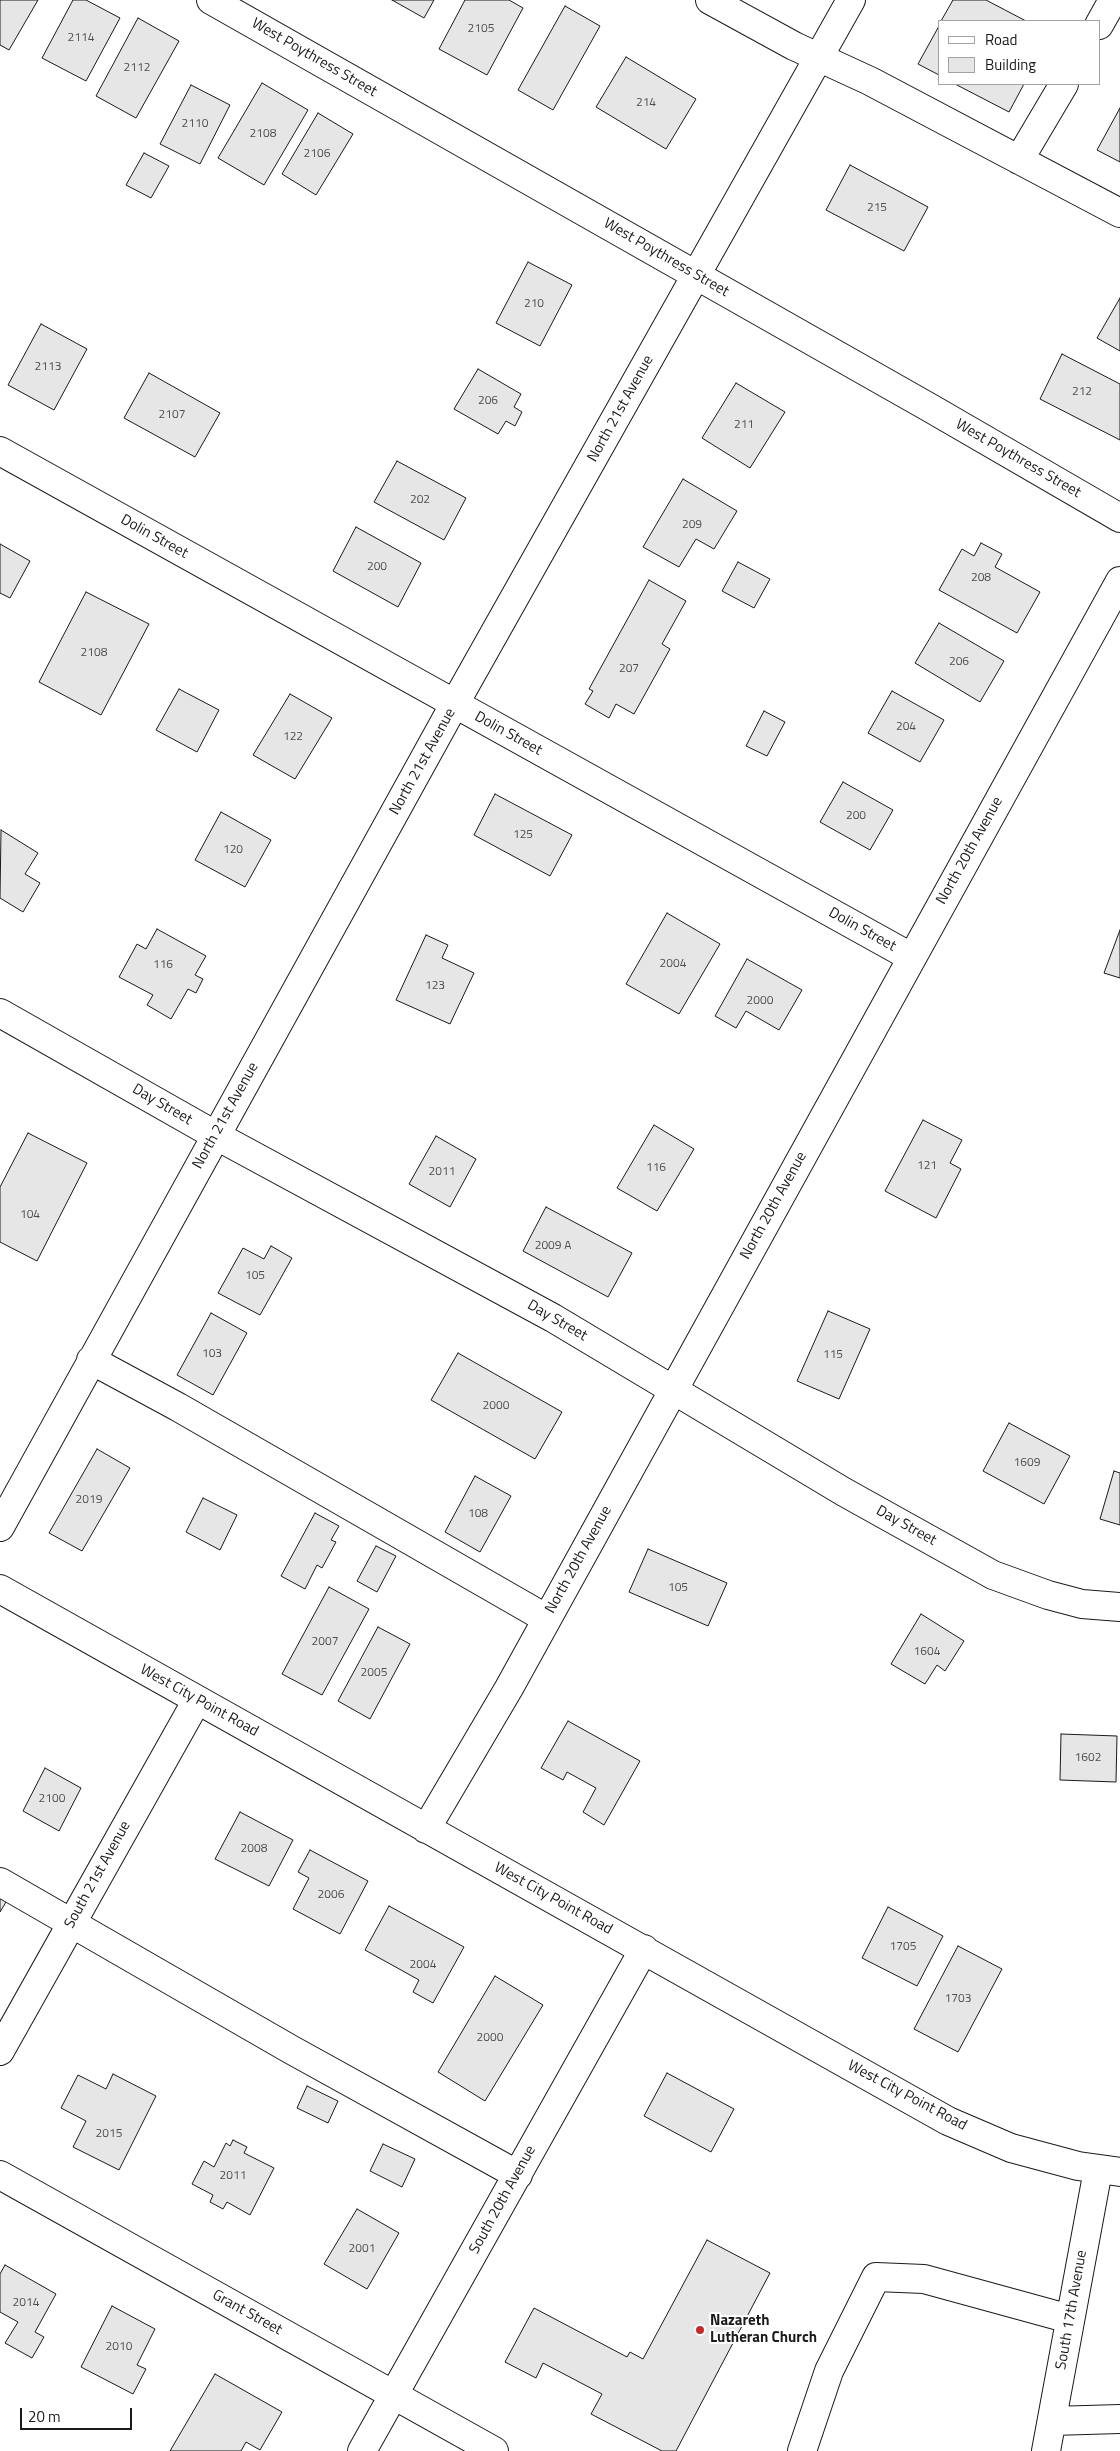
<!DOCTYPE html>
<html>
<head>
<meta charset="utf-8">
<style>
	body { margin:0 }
	#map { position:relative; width:1120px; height:2451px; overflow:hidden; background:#fff; font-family:"Titillium Web",sans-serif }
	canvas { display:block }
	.legend { position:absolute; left:938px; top:20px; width:162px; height:65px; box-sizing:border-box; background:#fff; border:1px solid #a3a3a3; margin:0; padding:6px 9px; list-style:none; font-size:15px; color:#1a1a1a }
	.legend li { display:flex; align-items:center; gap:10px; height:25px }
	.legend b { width:25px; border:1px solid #a3a3a3 }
	.scale { position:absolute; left:20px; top:2408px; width:112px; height:22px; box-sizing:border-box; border:2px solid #1a1a1a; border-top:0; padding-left:6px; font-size:15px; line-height:18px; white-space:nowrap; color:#1a1a1a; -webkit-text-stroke:4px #fff; paint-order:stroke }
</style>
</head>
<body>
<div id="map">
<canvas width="1120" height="2451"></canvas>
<ul class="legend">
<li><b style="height:6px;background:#fff"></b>Road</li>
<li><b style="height:14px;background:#e6e6e6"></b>Building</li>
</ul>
<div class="scale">20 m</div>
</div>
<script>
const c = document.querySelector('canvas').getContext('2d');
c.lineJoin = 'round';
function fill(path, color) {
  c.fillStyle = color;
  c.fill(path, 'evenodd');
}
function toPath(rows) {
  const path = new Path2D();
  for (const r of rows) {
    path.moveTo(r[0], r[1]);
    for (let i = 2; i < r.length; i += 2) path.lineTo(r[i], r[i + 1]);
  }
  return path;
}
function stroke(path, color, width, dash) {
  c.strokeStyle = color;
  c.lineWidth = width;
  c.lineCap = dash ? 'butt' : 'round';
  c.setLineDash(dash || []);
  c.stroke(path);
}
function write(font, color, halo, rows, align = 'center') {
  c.font = font + ' "Titillium Web",sans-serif';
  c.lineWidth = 4;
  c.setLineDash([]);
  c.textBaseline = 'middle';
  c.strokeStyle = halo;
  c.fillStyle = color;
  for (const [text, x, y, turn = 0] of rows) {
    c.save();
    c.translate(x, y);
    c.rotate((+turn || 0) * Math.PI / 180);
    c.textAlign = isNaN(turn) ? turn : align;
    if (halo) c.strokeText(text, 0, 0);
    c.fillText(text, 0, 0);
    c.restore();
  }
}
const building = toPath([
	[0,0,38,0,9,50,0,45,0,0],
	[73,0,86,0,120,18,86,81,42,58,73,0],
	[392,0,434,0,424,18,392,0],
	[465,0,509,0,523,8,487,75,439,49,465,0],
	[953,0,986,0,1026,21,941,21,953,0],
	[565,6,600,26,553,110,518,90,565,6],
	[138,18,179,41,136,118,96,96,138,18],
	[939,26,939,75,918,64,939,26],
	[626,57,696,99,666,149,596,107,626,57],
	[262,83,308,110,264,185,218,158,262,83],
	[955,84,1024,84,1009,112,955,84],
	[191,85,230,105,200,164,160,144,191,85],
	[1120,108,1120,162,1097,150,1120,108],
	[318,113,353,134,316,195,282,174,318,113],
	[144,153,169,166,151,198,126,185,144,153],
	[850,165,928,207,904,251,826,210,850,165],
	[528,262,572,285,540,346,496,323,528,262],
	[1120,298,1120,351,1097,338,1120,298],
	[41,324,87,349,54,410,8,385,41,324],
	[1062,354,1120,384,1120,440,1040,399,1062,354],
	[478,369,521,394,514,407,522,412,515,426,506,421,498,434,454,409,478,369],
	[149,373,220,413,195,457,124,418,149,373],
	[736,383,785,412,750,468,702,438,736,383],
	[397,461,466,498,444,540,374,502,397,461],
	[683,479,737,511,714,549,696,539,679,567,643,547,683,479],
	[356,527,421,563,398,607,333,571,356,527],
	[981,543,1002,554,995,567,1040,592,1017,633,939,590,962,549,974,556,981,543],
	[0,544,30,561,10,598,0,593,0,544],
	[738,562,770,579,754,608,722,591,738,562],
	[649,580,686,601,662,644,670,649,634,714,616,704,609,718,585,704,593,691,589,689,649,580],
	[86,592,149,624,101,715,39,682,86,592],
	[939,623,1004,661,980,702,915,663,939,623],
	[179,689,219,710,197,752,156,730,179,689],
	[892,691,944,720,920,762,868,733,892,691],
	[290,694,332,718,295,779,253,755,290,694],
	[764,711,785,722,767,756,746,746,764,711],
	[843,782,893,810,870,850,820,822,843,782],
	[495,794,572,835,550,876,474,835,495,794],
	[221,812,271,840,245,887,195,860,221,812],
	[1,830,38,853,25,874,40,883,23,912,0,898,1,830],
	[667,913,720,944,679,1014,626,984,667,913],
	[157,929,206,956,195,975,203,979,196,993,188,989,171,1019,147,1005,153,995,119,977,137,944,146,949,157,929],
	[1120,930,1120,978,1104,973,1120,930],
	[426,935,448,945,442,958,474,973,450,1024,396,1000,426,935],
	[747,959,802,990,779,1030,746,1011,736,1028,715,1016,747,959],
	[923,1120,962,1140,950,1163,961,1169,936,1218,885,1191,923,1120],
	[654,1125,694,1149,657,1211,617,1188,654,1125],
	[28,1133,87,1163,37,1261,0,1242,0,1187,28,1133],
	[436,1136,476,1159,450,1207,409,1184,436,1136],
	[546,1207,632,1253,608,1297,523,1251,546,1207],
	[271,1246,292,1258,260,1315,218,1293,243,1248,264,1259,271,1246],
	[828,1311,870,1329,839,1399,797,1381,828,1311],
	[211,1313,247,1333,213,1395,177,1375,211,1313],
	[458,1353,562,1412,535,1459,431,1400,458,1353],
	[1009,1423,1070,1456,1044,1504,983,1471,1009,1423],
	[97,1449,130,1468,82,1551,49,1533,97,1449],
	[1114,1471,1120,1473,1120,1525,1100,1519,1114,1471],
	[475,1476,511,1496,480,1552,445,1532,475,1476],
	[203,1498,237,1515,220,1550,186,1532,203,1498],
	[315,1513,339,1526,331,1540,336,1542,322,1568,317,1565,305,1589,281,1576,315,1513],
	[376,1546,396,1556,377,1592,357,1581,376,1546],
	[648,1549,727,1583,708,1626,629,1592,648,1549],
	[329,1587,369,1609,322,1695,282,1674,329,1587],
	[921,1614,964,1641,945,1671,937,1665,925,1684,891,1664,921,1614],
	[378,1627,410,1644,370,1719,338,1701,378,1627],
	[568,1721,640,1761,604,1825,583,1812,596,1788,567,1772,563,1780,541,1768,568,1721],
	[1061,1734,1117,1736,1116,1782,1060,1780,1061,1734],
	[45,1768,81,1788,59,1831,23,1811,45,1768],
	[240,1812,293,1840,269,1886,215,1859,240,1812],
	[310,1850,368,1881,340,1934,293,1909,309,1878,298,1872,310,1850],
	[0,1892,9,1897,0,1912,0,1892],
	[389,1906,464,1947,433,2003,413,1992,419,1980,365,1950,389,1906],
	[888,1907,943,1936,917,1986,862,1958,888,1907],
	[958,1946,1002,1969,958,2052,914,2029,958,1946],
	[495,1976,543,2005,485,2101,438,2072,495,1976],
	[667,2073,734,2109,711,2152,644,2116,667,2073],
	[113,2074,156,2096,119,2170,73,2147,86,2121,61,2108,78,2075,106,2089,113,2074],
	[307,2086,338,2101,328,2123,297,2108,307,2086],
	[233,2140,247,2147,244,2153,274,2168,250,2215,227,2202,223,2209,210,2202,213,2195,192,2184,204,2161,214,2167,226,2143,230,2146,233,2140],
	[383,2144,415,2159,402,2187,370,2171,383,2144],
	[357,2209,399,2233,367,2289,324,2264,357,2209],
	[707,2240,770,2273,676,2451,662,2451,591,2414,602,2394,543,2363,536,2378,505,2362,534,2308,627,2357,630,2352,643,2359,707,2240],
	[5,2265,56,2294,35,2332,44,2337,32,2358,5,2343,18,2322,0,2312,0,2274,5,2265],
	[112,2306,155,2329,137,2365,146,2369,133,2394,81,2367,112,2306],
	[215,2374,282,2412,260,2450,246,2442,241,2451,170,2451,215,2374]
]);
fill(building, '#e6e6e6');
stroke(building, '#1a1a1a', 1);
const minor = toPath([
	[211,0,932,409,1120,518],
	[710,0,794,46,870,81,1120,213],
	[1099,25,1113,0],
	[1019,160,1064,84],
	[0,451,911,957],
	[0,1013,215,1135,553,1318,844,1492,993,1575,1048,1595,1082,1604,1120,1607],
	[91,1360,178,1407,547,1619],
	[0,1527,454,705,851,0],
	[0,1589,948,2121,1011,2148,1078,2166,1120,2172],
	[426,1829,509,1688,1120,581],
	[0,1882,290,2049,518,2175],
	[0,2051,197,1700],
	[0,2175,494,2451],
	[1052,2421,1120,2419],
	[362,2451,644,1949],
	[802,2451,829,2371,876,2277,924,2279,1070,2319],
	[1046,2451,1098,2170]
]);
stroke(minor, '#1a1a1a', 30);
stroke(minor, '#fff', 28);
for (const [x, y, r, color] of [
	[700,2330,5,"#c62828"]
]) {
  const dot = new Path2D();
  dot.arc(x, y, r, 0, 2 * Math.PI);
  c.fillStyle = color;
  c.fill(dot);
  stroke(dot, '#fff', 2);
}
write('12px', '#4d4d4d', null, [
	["2105",481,29],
	["2114",81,38],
	["2112",137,68],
	["214",646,103],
	["2110",195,124],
	["2108",263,134],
	["2106",317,154],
	["215",877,208],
	["210",534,304],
	["2113",48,367],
	["212",1082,392],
	["206",488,401],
	["2107",172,415],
	["211",744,425],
	["202",420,500],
	["209",692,525],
	["200",377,567],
	["208",981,578],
	["2108",94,653],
	["206",959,662],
	["207",629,669],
	["204",906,727],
	["122",293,737],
	["200",856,816],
	["125",523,835],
	["120",233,850],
	["2004",673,964],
	["116",163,965],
	["123",435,986],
	["2000",760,1001],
	["121",927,1166],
	["116",656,1168],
	["2011",442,1172],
	["104",30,1215],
	["2009 A",553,1246],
	["105",255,1276],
	["103",212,1354],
	["115",833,1355],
	["2000",496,1406],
	["1609",1027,1463],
	["2019",89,1500],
	["108",478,1514],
	["105",678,1588],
	["2007",325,1642],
	["1604",927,1652],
	["2005",374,1673],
	["1602",1088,1758],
	["2100",52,1799],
	["2008",254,1849],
	["2006",331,1895],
	["1705",903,1947],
	["2004",423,1965],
	["1703",958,1999],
	["2000",490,2038],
	["2015",109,2134],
	["2011",233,2176],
	["2001",362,2249],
	["2014",26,2303],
	["2010",119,2347]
]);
write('15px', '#1a1a1a', '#fff', [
	["West Poythress Street",314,58,30],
	["West Poythress Street",666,258,30],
	["North 21st Avenue",621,409,-61],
	["West Poythress Street",1018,459,30],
	["Dolin Street",154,537,29],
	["Dolin Street",508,734,29],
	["North 21st Avenue",423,762,-61],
	["North 20th Avenue",970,851,-61],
	["Dolin Street",862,930,29],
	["Day Street",162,1105,30],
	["North 21st Avenue",226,1116,-61],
	["North 20th Avenue",774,1206,-61],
	["Day Street",557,1321,30],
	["Day Street",906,1526,29],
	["North 20th Avenue",579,1560,-61],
	["West City Point Road",199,1701,29],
	["South 21st Avenue",98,1875,-61],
	["West City Point Road",553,1899,29],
	["West City Point Road",907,2096,28],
	["South 20th Avenue",503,2200,-61],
	["South 17th Avenue",1072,2310,-80],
	["Grant Street",247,2313,29]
]);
write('bold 15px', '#1a1a1a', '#fff', [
	["Nazareth",710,2321],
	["Lutheran Church",710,2338]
], 'left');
</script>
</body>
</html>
